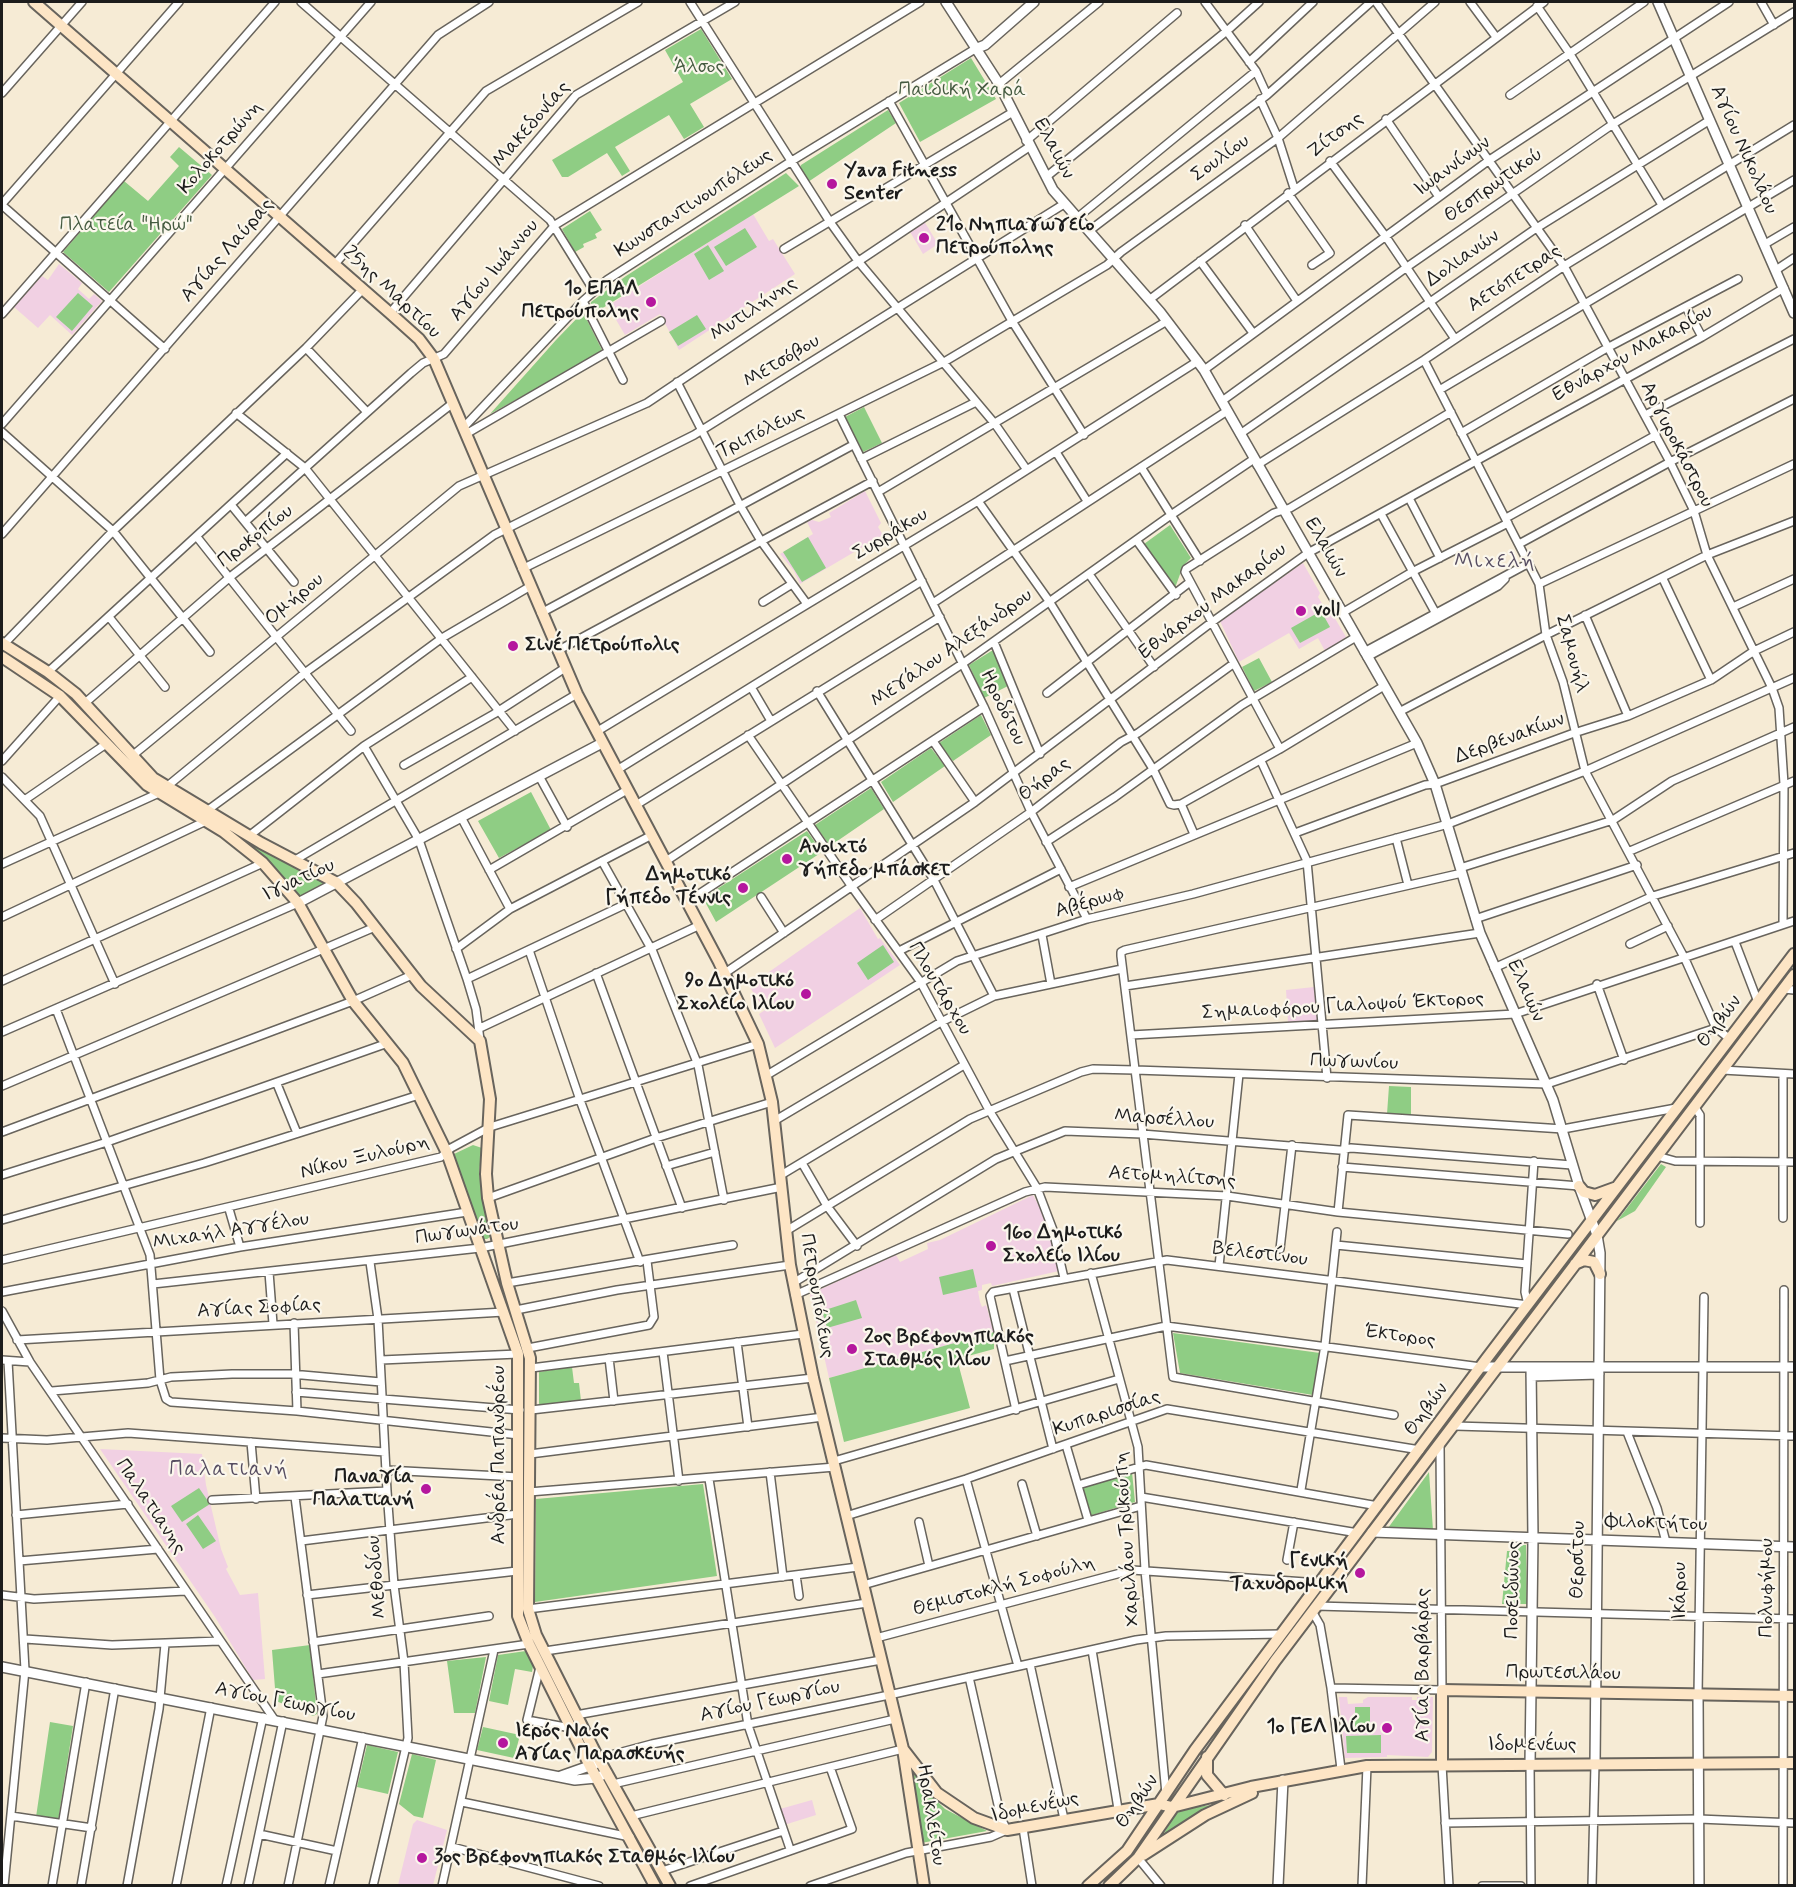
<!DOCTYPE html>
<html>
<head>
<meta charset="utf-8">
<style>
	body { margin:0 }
	#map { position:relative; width:1796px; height:1887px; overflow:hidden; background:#f6ebd5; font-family:Mynerve,sans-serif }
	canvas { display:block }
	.frame { position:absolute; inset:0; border:3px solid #1c1c1c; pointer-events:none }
</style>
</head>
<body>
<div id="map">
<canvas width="1796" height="1887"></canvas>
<div class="frame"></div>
</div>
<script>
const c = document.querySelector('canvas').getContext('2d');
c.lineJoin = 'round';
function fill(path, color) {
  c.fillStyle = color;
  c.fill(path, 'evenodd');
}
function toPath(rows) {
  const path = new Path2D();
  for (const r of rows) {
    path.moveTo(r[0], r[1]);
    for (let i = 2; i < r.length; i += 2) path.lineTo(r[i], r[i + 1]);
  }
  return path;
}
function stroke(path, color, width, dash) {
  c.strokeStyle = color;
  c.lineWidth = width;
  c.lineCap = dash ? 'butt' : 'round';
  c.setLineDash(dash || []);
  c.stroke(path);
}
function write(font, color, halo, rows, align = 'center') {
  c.font = font + ' Mynerve,sans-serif';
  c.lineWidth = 4.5;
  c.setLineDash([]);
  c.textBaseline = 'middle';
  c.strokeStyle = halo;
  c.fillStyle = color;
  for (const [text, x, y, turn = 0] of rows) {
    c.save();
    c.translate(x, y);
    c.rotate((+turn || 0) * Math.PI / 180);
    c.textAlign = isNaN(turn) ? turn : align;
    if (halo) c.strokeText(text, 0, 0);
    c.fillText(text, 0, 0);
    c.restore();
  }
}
fill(toPath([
	[753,214,769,241,773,239,795,274,679,350,660,314,625,335,608,306],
	[924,221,938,244,923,254,909,230],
	[59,264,82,283,78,289,89,299,94,294,102,301,72,335,50,315,38,328,14,307,42,276,48,280],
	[865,491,881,523,878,527,883,535,800,584,794,571,780,554,813,534,807,522,812,520,819,522,831,517,829,513],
	[1303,563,1320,593,1318,597,1323,605,1327,605,1346,637,1325,651,1318,638,1299,649,1289,633,1239,662,1220,621],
	[860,908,878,939,880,938,900,965,775,1048,759,1014,765,1010,749,986],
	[1314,987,1317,1021,1288,1022,1286,990],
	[1033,1195,1047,1221,1059,1271,992,1286,991,1283,982,1285,982,1290,978,1291,980,1302,982,1307,986,1305,994,1332,829,1378,810,1294,896,1255,900,1262,928,1249,927,1243,940,1240],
	[100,1449,202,1454,206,1485,221,1549,228,1567,226,1569,240,1595,258,1593,265,1679,253,1680,215,1617],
	[1339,1697,1347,1697,1348,1704,1363,1703,1363,1700,1368,1697,1412,1697,1412,1700,1417,1700,1417,1697,1433,1697,1432,1752,1428,1757,1387,1755,1387,1757,1345,1758],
	[812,1800,816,1815,784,1825,780,1809],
	[417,1820,447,1830,433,1885,398,1885,413,1824]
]), '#f1d0e3');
fill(toPath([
	[701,29,732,79,690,104,704,127,684,139,669,115,615,147,630,171,622,176,607,153,568,177,562,177,552,160,683,82,665,50],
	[971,58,996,99,920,142,899,103],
	[888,110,896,123,808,182,800,168,801,165],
	[179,147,212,175,109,292,63,252,124,181,148,201,179,166,170,157],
	[786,173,799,186,593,314,590,307,591,302,626,276],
	[590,211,602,230,595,234,597,238,583,244,584,247,575,252,562,229],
	[745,228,757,247,726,266,714,247],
	[708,245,724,271,709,280,694,254],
	[78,293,93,306,72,331,56,317],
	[583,312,603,352,490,414,556,340],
	[697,315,706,329,678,346,669,332],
	[864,407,882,443,863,452,845,417],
	[1170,525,1191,558,1183,566,1175,588,1144,544],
	[808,537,826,568,802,582,783,552],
	[1321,611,1330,627,1300,643,1291,628],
	[993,650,1008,686,984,698,969,665],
	[1259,658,1272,682,1254,691,1242,667],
	[981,715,991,735,953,761,939,743],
	[931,748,945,766,893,802,881,782],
	[871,788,884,809,830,846,815,825],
	[531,792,551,830,499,858,478,821],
	[171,793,329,883,299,898],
	[807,831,822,852,716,922,703,898],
	[883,945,894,962,868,980,857,963],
	[1389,1086,1411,1087,1411,1115,1387,1114],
	[473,1145,482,1148,479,1173,490,1237,487,1239,483,1239,454,1154],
	[1661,1164,1666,1167,1635,1211,1617,1221],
	[973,1269,977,1287,943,1295,939,1277],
	[856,1300,862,1318,827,1328,822,1311],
	[994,1332,994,1349,957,1359,970,1408,844,1442,829,1378],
	[1173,1333,1320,1353,1313,1395,1180,1373],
	[572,1367,574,1383,579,1383,581,1401,539,1407,539,1372],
	[1132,1472,1135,1502,1089,1516,1082,1487],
	[1429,1472,1433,1530,1388,1528],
	[703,1484,717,1576,535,1602,536,1499],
	[199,1488,210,1504,182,1522,171,1506],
	[198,1515,216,1541,203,1549,186,1524],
	[1512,1545,1526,1545,1527,1604,1502,1604,1507,1551,1512,1551],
	[310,1645,317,1714,313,1716,276,1701,272,1650],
	[526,1651,533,1666,532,1672,515,1669,508,1705,489,1701,498,1655],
	[486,1657,475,1713,454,1713,447,1661],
	[1355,1707,1370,1707,1370,1732,1355,1733],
	[50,1722,73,1726,58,1821,36,1817],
	[483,1727,520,1735,514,1758,477,1750],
	[1381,1735,1381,1753,1347,1753,1346,1736],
	[367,1745,398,1752,388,1794,357,1787],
	[412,1754,436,1760,423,1818,414,1816,399,1804],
	[911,1767,930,1794,945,1809,987,1831,921,1843],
	[1211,1805,1163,1835,1178,1810]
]), '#8fcd84');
const minor = toPath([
	[301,2,550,220,594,291],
	[690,2,830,222,858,261,995,424,1027,470],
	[1205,2,1256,71,1267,95],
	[1376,2,1564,266,1670,462,1694,511,1707,555,1772,688,1779,708,1784,784,1783,924],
	[1470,2,1496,37],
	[1761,2,1774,25],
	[1537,6,1570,54,1662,205],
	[1249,62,1313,2],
	[999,84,1099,2],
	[2,93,82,2],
	[1510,95,1644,2],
	[1260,99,1278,138,1294,188],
	[889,101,1012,321,1084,435],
	[1386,119,1439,197],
	[1026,141,1177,13],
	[1330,161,1386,237,1455,339],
	[1046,177,1228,30,1259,2],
	[1288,193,1330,253,1312,265],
	[2,204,179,2],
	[2,205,165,349],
	[1077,218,1256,71],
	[1245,225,1297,301],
	[1089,231,1267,95,1371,2],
	[1765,244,1794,227],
	[784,249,1013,112],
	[1200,261,1253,333],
	[335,264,486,91,638,2],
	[1776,270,1794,258],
	[1149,300,1544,2],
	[583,301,623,380],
	[1687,309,1702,337],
	[390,313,576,95,735,2],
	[2,314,275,2],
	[306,348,367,412],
	[1424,360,1539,584,1546,635,1563,682,1585,771,1685,959,1716,1028,1730,1039],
	[1204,370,1488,161,1729,2],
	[677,382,741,507,761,541,807,604],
	[1441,389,1794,180],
	[1222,401,1407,267,1613,124,1794,12],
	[236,413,305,468,515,731],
	[839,414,984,707,1031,812,1087,919],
	[1645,415,1794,339],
	[2,424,371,2],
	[464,427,583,301,607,280,790,162,975,49],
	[2,432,113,531,210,652],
	[1461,433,1607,348,1738,279],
	[466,434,661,321],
	[1240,434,1535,229,1710,120],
	[1056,452,1087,501],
	[861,459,976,402],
	[1257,465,1424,360,1564,266,1794,125],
	[1141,467,1200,561],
	[878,492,1167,321],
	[1409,498,1440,558],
	[978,501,1049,601,1153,769,1170,804,1174,805,1181,804,1280,749,1384,686],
	[232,506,294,582],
	[1381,514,1435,612],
	[1506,518,1656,435],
	[245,522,411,373,423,363,444,354,555,225,920,2],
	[2,534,438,35,489,2],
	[197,537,351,731],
	[1137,541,1176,595],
	[1519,544,1670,462,1794,399],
	[522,569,944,362,1107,265,1121,252,1278,138,1435,2],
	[1089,574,1154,667],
	[1663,579,1711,680],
	[1539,584,1794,464],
	[763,602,792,584],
	[933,603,1227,411],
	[1733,607,1794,579],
	[541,613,853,445],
	[1342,613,1412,572,1508,523],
	[1585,615,1628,716],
	[109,617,165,687],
	[994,642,1040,754],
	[2,646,113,531,306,348,363,289],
	[557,651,873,481],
	[1364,652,1529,563],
	[1367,657,1498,586,1505,579],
	[48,672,287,453],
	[751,687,771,721],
	[817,691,934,880,994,996],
	[1047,693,1190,582],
	[85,703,230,577,453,403],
	[1399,712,1546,635,1707,555,1794,521],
	[596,732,978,501,1198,361],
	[748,735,852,887,920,981,989,1110,1037,1188,1053,1230,1064,1278],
	[933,741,975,802],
	[364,746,419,840,467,979,476,1009,480,1040],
	[1280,749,1185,572,1186,569,1274,513,1290,508,1451,412],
	[132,756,459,486,647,403,1029,147],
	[2,761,60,696],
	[1261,761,1307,861,1327,1078],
	[404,765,494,714,565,668],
	[617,770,922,581],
	[539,776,567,827],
	[2,777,40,816,115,984],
	[26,799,106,744],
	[1181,804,1194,834],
	[636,805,940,617],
	[208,810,442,638,529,587],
	[461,817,510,909],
	[1295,833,1425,785,1435,784,1574,733,1628,716,1711,680,1754,651,1794,632],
	[249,836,364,746,472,677],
	[1396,838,1408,885],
	[1046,842,1115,797,1242,705,1356,637],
	[1630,851,1794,781],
	[295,860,577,694],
	[602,861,653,952,698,1065,724,1200],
	[666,861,962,664,1171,515,1254,459],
	[2,864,159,793,306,672,494,535,694,435,1064,204],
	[1460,868,1613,820,1672,781,1794,727],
	[489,870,627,790],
	[1069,887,1417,743],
	[761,897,784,933],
	[687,902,984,707],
	[2,917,206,821],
	[1475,919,1637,865],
	[875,920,1031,812,1121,742,1138,733,1233,664],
	[1042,935,1051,984],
	[1735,942,1758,1002],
	[1630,944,1668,926],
	[456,949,510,909,652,835],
	[529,950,580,1100,640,1262],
	[899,951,1061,869],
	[1494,968,1653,896,1794,853],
	[596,973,682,1208],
	[725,973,975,802,1212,622,1308,553,1702,337,1784,288],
	[467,979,626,904],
	[2,981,263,863],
	[1597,984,1624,1060],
	[1125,986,1480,933],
	[1784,989,1794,990],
	[56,1009,150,1255,160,1380,166,1399,171,1402,297,1411,519,1435],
	[480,1028,700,925],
	[2,1032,298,903],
	[1131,1035,1515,1014,1794,921],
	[1722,1070,1794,1074],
	[767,1075,957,961,1087,919,1193,894,1448,824,1585,771,1794,678],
	[277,1084,297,1133],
	[2,1086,375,927],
	[1694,1106,1700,1115,1700,1223],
	[774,1121,941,1022,994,996,1122,969],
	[2,1132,353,1001,412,975],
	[1657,1156,1675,1161,1794,1162],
	[802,1163,827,1206,857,1246],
	[666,1166,715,1152],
	[1342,1167,1579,1186],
	[2,1175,107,1142,385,1044],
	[781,1175,964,1065],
	[488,1198,656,1138,772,1102],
	[229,1209,240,1247],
	[1338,1212,1348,1115,1563,1129,1676,1108],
	[1783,1218,1783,1074],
	[2,1220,204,1163,419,1095],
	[786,1231,970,1119,1081,1072,1093,1069,1135,1070,1547,1084,1716,1028],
	[1336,1245,1527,1264],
	[1280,1249,1292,1145],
	[2,1260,441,1157,451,1148,490,1127,758,1044],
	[370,1262,378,1319,387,1491,394,1585,404,1662,408,1738,373,1886],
	[1219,1266,1239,1074],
	[269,1272,273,1324],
	[1091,1273,1138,1447,1145,1570,1166,1794],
	[507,1283,733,1245],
	[793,1283,996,1159,1065,1131,1142,1134,1339,1150,1351,1148,1572,1165],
	[153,1284,480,1248,782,1187],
	[1013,1289,1053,1449],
	[2,1292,240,1247,467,1212],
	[795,1295,1025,1192,1045,1187,1227,1196,1338,1212,1568,1234],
	[1528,1305,1525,1292,1534,1161],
	[516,1310,617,1290,790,1265],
	[2,1311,30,1362,274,1719],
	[294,1323,297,1411],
	[17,1340,504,1312],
	[737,1342,748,1427],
	[528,1348,649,1325,654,1317,647,1261],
	[663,1352,679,1481],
	[609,1358,614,1401],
	[2,1360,30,1362],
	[381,1360,518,1354],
	[1005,1361,1166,1326,1481,1367],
	[531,1368,803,1334],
	[52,1391,148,1383,171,1377,232,1374,291,1374,381,1382],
	[296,1392,520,1410],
	[531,1410,813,1378],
	[1016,1410,990,1296,993,1292,1167,1260,1528,1305],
	[1394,1415,1173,1377,1121,956,1121,952,1125,950,1462,873],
	[1455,1426,1794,1436],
	[1627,1432,1657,1508,1666,1542],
	[2,1438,47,1440,128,1433,385,1452],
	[251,1442,256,1499],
	[1066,1445,1088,1520],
	[530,1454,823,1417],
	[834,1461,1119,1379],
	[386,1470,519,1477],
	[770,1472,783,1577],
	[709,1479,748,1725,790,1849],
	[966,1479,1018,1666],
	[1022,1484,1037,1536],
	[1078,1485,1146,1465,1378,1506],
	[1301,1490,1325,1345,1337,1232],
	[529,1492,835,1467],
	[1141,1497,1358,1533],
	[212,1500,387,1491],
	[16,1515,128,1504],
	[846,1516,966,1479,1167,1409,1420,1450],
	[919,1522,929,1566],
	[301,1541,518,1514],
	[1287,1560,1294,1522],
	[19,1561,158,1549],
	[796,1575,799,1596],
	[863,1585,1141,1506],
	[2,1595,34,1599,185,1591],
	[307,1595,517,1571],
	[1316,1606,1794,1619],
	[528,1609,858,1567],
	[1312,1611,1320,1625,1331,1688,1341,1769],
	[876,1638,1132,1570,1320,1583],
	[25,1639,112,1645,219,1641],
	[313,1642,489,1616],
	[1092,1650,1118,1809],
	[545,1651,867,1603],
	[1030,1664,1064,1819],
	[540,1667,527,1720,571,1728],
	[318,1674,529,1644],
	[1331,1688,1442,1690,1440,1445],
	[1698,1695,1704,1297],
	[576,1715,881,1660],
	[596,1759,652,1744,889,1695,1136,1640,1166,1636,1282,1634],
	[1530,1764,1531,1886],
	[1442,1765,1449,1886],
	[613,1784,895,1719],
	[462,1802,630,1837],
	[11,1816,92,1828],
	[631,1816,903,1749],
	[1445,1823,1699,1819,1794,1823],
	[1023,1828,1032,1886],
	[259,1834,337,1851],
	[452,1847,599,1886],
	[1138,1858,1161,1886],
	[662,1871,783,1831],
	[4,1886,25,1670,8,1361],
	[52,1886,86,1682],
	[81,1886,115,1688],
	[127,1886,159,1709,165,1644],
	[176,1886,211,1707],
	[226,1886,263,1717],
	[248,1886,283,1721],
	[288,1886,323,1716,295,1497],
	[329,1886,363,1737],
	[442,1886,494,1650],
	[690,1886,852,1829,830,1767],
	[810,1886,906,1853,991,1837,1007,1830,1001,1818,969,1677],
	[1362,1886,1367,1766],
	[1482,1886,1521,1886],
	[1592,1886,1595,1764],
	[1783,1886,1784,1290]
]);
const tertiary = toPath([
	[946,2,999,84,1053,190,1160,312,1204,370,1417,743,1435,784,1480,933,1553,1100,1579,1186,1597,1235,1600,1253,1595,1764],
	[1658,2,1794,313],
	[975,49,985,45,1034,2],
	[298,903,602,743],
	[1481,1367,1794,1367],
	[1531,1376,1599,1374],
	[1372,1532,1794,1547],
	[2,1667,575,1780,596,1778,607,1773],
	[1698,1695,1699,1886],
	[1530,1764,1533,1538,1531,1367],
	[561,1776,595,1764],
	[1278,1886,1283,1780]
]);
const secondary = toPath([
	[34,2,390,313,419,339,434,359,577,694,719,962,758,1044,772,1102,790,1265,813,1378,903,1749,937,1793,974,1818,1007,1830,1159,1804,1172,1807,1251,1787,1367,1766,1794,1763],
	[2,643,48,672,76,694,153,778,261,843,337,883,356,903,421,986,480,1041,490,1099,486,1174,488,1198,507,1283,530,1358,528,1609,536,1635,596,1754,670,1886],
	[2,657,60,696,147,785,224,832,263,863,298,903,353,1001,403,1063,447,1153,518,1354,518,1616,529,1644,590,1766,655,1886],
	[1579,1186,1584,1192,1595,1195,1617,1187],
	[1575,1264,1584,1260,1594,1262,1600,1274],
	[903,1749,924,1886],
	[1207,1757,1207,1775,1224,1795],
	[1442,1765,1442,1690,1794,1696],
	[1143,1855,1205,1815,1252,1793],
	[1088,1886,1127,1851,1195,1750,1487,1358,1794,954],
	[1109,1886,1138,1858,1275,1661,1794,975]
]);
stroke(minor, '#68645d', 10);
stroke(tertiary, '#68645d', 12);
stroke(secondary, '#68645d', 14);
stroke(minor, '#fff', 7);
stroke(tertiary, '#fff', 9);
stroke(secondary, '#fde5c5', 10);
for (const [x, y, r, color] of [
	[832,184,6,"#b5179e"],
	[924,238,6,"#b5179e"],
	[651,302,6,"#b5179e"],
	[1301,611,6,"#b5179e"],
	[513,646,6,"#b5179e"],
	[787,859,6,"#b5179e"],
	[743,888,6,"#b5179e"],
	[806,994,6,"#b5179e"],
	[991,1246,6,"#b5179e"],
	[852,1349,6,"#b5179e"],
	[426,1489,6,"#b5179e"],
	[1360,1573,6,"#b5179e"],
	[1387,1728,6,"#b5179e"],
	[503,1743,6,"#b5179e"],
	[422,1858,6,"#b5179e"]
]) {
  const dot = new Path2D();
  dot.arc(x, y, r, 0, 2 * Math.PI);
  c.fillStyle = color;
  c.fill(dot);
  stroke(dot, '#fbf7ec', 2);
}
write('20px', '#445a40', '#fbf7ec', [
	["Άλσος",699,68],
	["Παιδική Χαρά",962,91],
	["Πλατεία \"Ηρώ\"",126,226]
]);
write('20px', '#1c1c1c', '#fbf7ec', [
	["Μακεδονίας",532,125,-49],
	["Ζίτσης",1336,136,-37],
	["Κολοκοτρώνη",221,148,-49],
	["Ελαιών",1053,149,62],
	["Αγίου Νικολάου",1743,150,66],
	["Σουλίου",1221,159,-36],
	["Ιωαννίνων",1453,167,-36],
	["Θεσπρωτικού",1494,186,-35],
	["Κωνσταντινουπόλεως",694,204,-33],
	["Αγίας Λαύρας",228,251,-49],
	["Δολιανών",1463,259,-35],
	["Αγίου Ιωάννου",495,271,-50],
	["Αετόπετρας",1515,279,-33],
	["25ης Μαρτίου",391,293,43],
	["Μυτιλήνης",754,310,-34],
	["Εθνάρχου Μακαρίου",1633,354,-29],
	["Μετσόβου",782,362,-31],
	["Τριπόλεως",761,433,-26],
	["Αργυροκάστρου",1676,445,63],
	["Συρράκου",891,535,-31],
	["Προκοπίου",256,537,-38],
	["Ελαιών",1325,548,60],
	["Ομήρου",295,600,-40],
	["Εθνάρχου Μακαρίου",1213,602,-37],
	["Μεγάλου Αλεξάνδρου",952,649,-35],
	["Σαμουήλ",1571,654,75],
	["Ηροδότου",1002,708,64],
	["Δερβενακίων",1510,739,-20],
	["Θήρας",1045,780,-38],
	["Ιγνατίου",299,881,-25],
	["Αβέρωφ",1090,903,-16],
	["Πλουτάρχου",939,989,59],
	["Ελαιών",1525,991,66],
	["Σημαιοφόρου Γιαλοψού Έκτορος",1343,1007,-3],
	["Θηβών",1720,1022,-53],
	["Πωγωνίου",1354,1063,2],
	["Μαρσέλλου",1164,1120,4],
	["Νίκου Ξυλούρη",365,1158,-14],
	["Αετομηλίτσης",1172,1178,4],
	["Μιχαήλ Αγγέλου",231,1232,-9],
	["Πωγωνάτου",467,1232,-8],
	["Βελεστίνου",1260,1255,7],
	["Πετρουπόλεως",816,1296,80],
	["Αγίας Σοφίας",259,1309,-3],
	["Έκτορος",1400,1337,8],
	["Θηβών",1427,1410,-54],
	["Κυπαρισσίας",1107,1414,-18],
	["Ανδρέα Παπανδρέου",500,1455,-90],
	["Παλατιανης",150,1507,56],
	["Φιλοκτήτου",1656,1524,2],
	["Χαριλάου Τρικούπη",1128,1539,-94],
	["Θερσίτου",1579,1560,-89],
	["Μεθοδίου",378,1577,-95],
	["Θεμιστοκλή Σοφούλη",1004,1587,-15],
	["Πολυφήμου",1768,1588,-90],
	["Ποσειδώνος",1514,1590,-89],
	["Ικάρου",1681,1591,-90],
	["Αγίας Βαρβάρας",1424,1665,-90],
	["Πρωτεσιλάου",1563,1674,1],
	["Αγίου Γεωργίου",770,1702,-12],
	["Αγίου Γεωργίου",285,1703,11],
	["Ιδομενέως",1532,1746],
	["Θηβών",1138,1802,-56],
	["Ιδομενέως",1035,1808,-12],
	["Ηρακλείτου",930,1815,81]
]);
write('bold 20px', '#1c1c1c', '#fbf7ec', [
	["Yava Fitness",844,172],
	["Senter",844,195],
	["21ο Νηπιαγωγείο",936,226],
	["Πετρούπολης",936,249],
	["1ο ΕΠΑΛ",639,290,"right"],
	["Πετρούπολης",639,313,"right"],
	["voll",1313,611],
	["Σινέ Πετρούπολις",525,646],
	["Ανοιχτό",799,848],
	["γήπεδο μπάσκετ",799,871],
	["Δημοτικό",731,876,"right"],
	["Γήπεδο Τέννις",731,899,"right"],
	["9ο Δημοτικό",794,982,"right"],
	["Σχολείο Ιλίου",794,1005,"right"],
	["16ο Δημοτικό",1003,1234],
	["Σχολείο Ιλίου",1003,1257],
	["2ος Βρεφονηπιακός",864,1338],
	["Σταθμός Ιλίου",864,1361],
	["Παναγία",414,1478,"right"],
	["Παλατιανή",414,1501,"right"],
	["Γενική",1348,1562,"right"],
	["Ταχυδρομική",1348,1585,"right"],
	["1ο ΓΕΛ Ιλίου",1375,1728,"right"],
	["Ιερός Ναός",515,1732],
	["Αγίας Παρασκευής",515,1755],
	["3ος Βρεφονηπιακός Σταθμός Ιλίου",434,1858]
], 'left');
c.letterSpacing = '1.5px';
write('21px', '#574e62', '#fbf7ec', [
	["Μιχελή",1495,563],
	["Παλατιανή",229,1471]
]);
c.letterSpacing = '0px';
</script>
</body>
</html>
